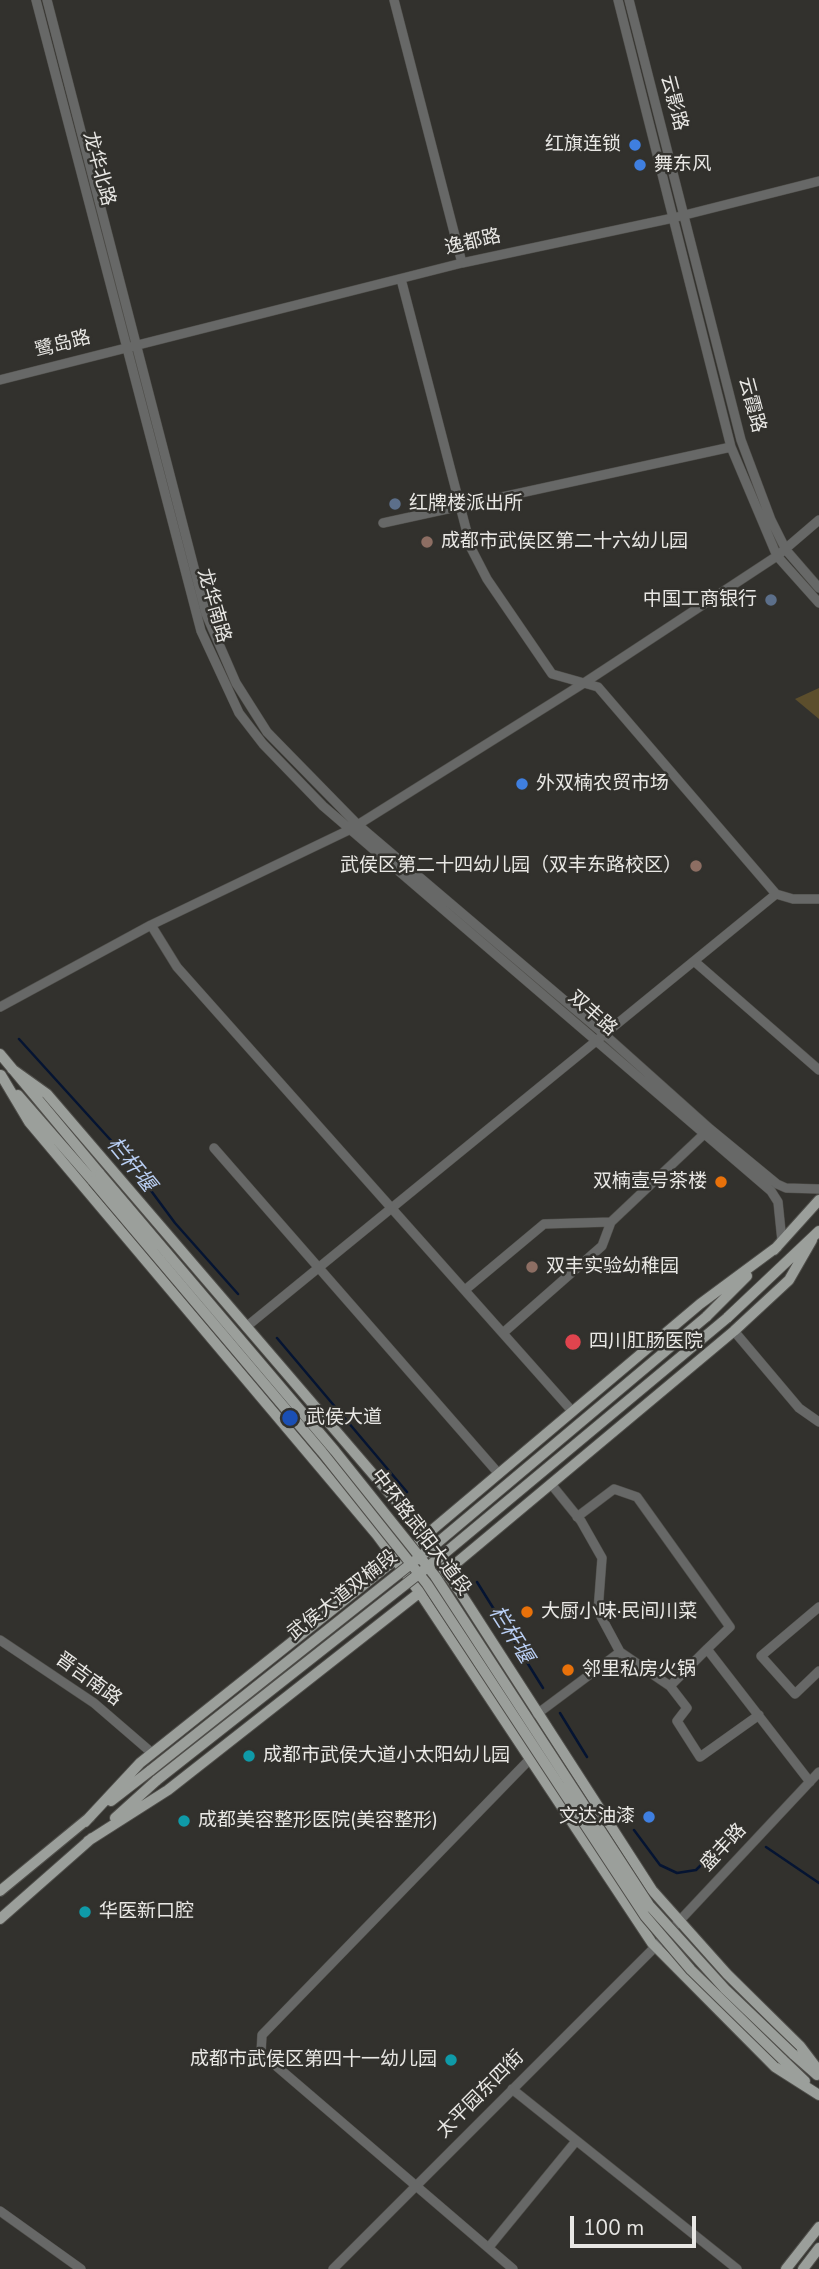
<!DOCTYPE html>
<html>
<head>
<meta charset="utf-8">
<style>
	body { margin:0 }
	#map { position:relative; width:819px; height:2269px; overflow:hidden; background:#32312d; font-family:"Nunito Sans",sans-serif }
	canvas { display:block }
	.scale { position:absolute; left:570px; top:2216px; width:126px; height:32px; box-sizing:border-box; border:4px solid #e8e7e4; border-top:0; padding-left:9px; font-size:21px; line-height:24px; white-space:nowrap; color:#e8e7e4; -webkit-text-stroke:5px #32312d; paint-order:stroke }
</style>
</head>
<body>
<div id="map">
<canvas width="819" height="2269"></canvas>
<div class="scale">100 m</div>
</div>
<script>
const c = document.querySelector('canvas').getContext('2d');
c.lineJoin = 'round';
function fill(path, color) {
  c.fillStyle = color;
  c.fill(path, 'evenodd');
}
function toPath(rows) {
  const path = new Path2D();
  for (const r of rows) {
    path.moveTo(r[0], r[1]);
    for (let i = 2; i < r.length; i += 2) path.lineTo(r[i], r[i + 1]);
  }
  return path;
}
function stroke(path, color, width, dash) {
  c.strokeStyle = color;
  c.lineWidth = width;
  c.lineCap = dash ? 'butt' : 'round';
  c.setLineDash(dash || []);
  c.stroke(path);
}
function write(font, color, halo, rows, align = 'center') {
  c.font = font + ' "Nunito Sans","Noto Sans SC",sans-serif';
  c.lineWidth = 5;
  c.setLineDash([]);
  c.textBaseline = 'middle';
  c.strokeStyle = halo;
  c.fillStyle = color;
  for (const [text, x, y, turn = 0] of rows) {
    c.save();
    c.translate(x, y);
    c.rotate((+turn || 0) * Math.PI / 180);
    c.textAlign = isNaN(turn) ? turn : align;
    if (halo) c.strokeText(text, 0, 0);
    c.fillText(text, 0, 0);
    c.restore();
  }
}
fill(toPath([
	[819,688,819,719,795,699]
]), '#5c4e2c');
stroke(toPath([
	[19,1039,126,1157,175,1223,238,1294],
	[277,1338,407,1492],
	[477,1582,543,1688],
	[560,1713,587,1757],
	[634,1830,660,1865,677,1873,696,1870,720,1846],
	[766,1847,819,1883]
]), '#051432', 2.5);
const minor = toPath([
	[36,0,201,631,239,713,263,744,323,806,771,1191,778,1202,782,1241],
	[47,0,206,614,236,683,267,732,357,824,604,1034,709,1128,777,1184,786,1188,819,1189],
	[394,0,462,263],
	[618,0,731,447,777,556,819,603],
	[629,0,741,440,771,520,786,550,819,588],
	[401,279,471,548,487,579,552,674,598,687,776,894,793,899,819,899],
	[0,380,462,263,673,218,819,181],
	[383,523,731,447],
	[151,925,177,967,572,1411],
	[694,961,819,1070],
	[0,1007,151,925,351,829,584,683,777,556,819,520],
	[214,1148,499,1474],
	[465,1290,544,1224,611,1222,703,1135],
	[246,1327,776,894],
	[734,1331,799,1408,819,1422],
	[503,1333,602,1246,611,1222],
	[551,1484,581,1521,602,1558,598,1611,620,1652,670,1686,687,1708,677,1721,700,1757,759,1715],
	[577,1517,614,1489,637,1497,730,1627,707,1649,810,1782],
	[819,1607,761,1656,795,1694,819,1671],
	[0,1640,94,1703,152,1753],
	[670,1686,707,1649],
	[537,1714,620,1652],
	[512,2089,737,2269],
	[0,2211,81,2269],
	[489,2247,576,2141],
	[333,2269,655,1947,819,1772],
	[513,2269,261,2053,262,2035,530,1759]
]);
const major = toPath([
	[0,1054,100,1174],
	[12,1069,47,1094,396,1501,460,1592,652,1890,727,1974,800,2046,819,2071],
	[1,1075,29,1122,377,1535,420,1593,652,1943,775,2067,819,2095],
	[18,1095,93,1181],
	[774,1250,819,1200],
	[706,1317,747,1276],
	[727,1318,819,1231],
	[419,1541,700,1304,777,1247],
	[442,1575,734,1331,789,1280,812,1240],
	[111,1801,151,1770],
	[115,1818,157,1780],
	[85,1822,140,1763,401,1555],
	[88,1841,168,1790,424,1589],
	[0,1891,90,1817],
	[0,1919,92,1838],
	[793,2054,817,2075],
	[782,2059,805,2081],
	[786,2269,819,2227],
	[803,2269,819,2248]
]);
stroke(minor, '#4f4e4a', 10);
stroke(major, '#4f4e4a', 12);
stroke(minor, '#676867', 9);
stroke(major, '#9b9f9b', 10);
const majorBridge = toPath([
	[100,1174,335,1451,435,1576,649,1905,725,1989,793,2054],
	[93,1181,322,1452,427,1584,645,1916,691,1970,782,2059],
	[151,1770,436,1544,706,1317],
	[157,1780,439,1558,727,1318]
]);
stroke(majorBridge, '#4f4e4a', 12, []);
stroke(majorBridge, '#9b9f9b', 10);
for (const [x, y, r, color] of [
	[635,145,7,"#3f7fe0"],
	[640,165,7,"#3f7fe0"],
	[395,504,7,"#5c6f8a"],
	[427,542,7,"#8d6e63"],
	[771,600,7,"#5c6f8a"],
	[522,784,7,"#3f7fe0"],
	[696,866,7,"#8d6e63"],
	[721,1182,7,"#e8710a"],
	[532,1267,7,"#8d6e63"],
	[573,1342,9,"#e0444e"],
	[290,1418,9,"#1a4fb4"],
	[527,1612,7,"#e8710a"],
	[568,1670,7,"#e8710a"],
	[249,1756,7,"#0f9aa8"],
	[649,1817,7,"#3f7fe0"],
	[184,1821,7,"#0f9aa8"],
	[85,1912,7,"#0f9aa8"],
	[451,2060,7,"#0f9aa8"]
]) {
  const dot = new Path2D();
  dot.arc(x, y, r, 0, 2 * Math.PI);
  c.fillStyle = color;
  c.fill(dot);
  stroke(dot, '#32312d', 2.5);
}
write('19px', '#e8e7e4', '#32312d', [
	["云影路",673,103,75],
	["龙华北路",98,169,75],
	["逸都路",473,243,-13],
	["鹭岛路",63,345,-15],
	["云霞路",751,405,75],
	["龙华南路",213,606,74],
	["双丰路",592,1014,41],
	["中环路武阳大道段",420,1533,53],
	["武侯大道双楠段",343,1596,-38],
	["晋吉南路",88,1680,36],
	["盛丰路",724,1848,-47],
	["太平园东四街",481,2095,-45]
]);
write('19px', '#e8e7e4', '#32312d', [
	["红旗连锁",621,145,"right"],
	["舞东风",654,165],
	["红牌楼派出所",409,504],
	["成都市武侯区第二十六幼儿园",441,542],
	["中国工商银行",757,600,"right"],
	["外双楠农贸市场",536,784],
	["武侯区第二十四幼儿园（双丰东路校区）",682,866,"right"],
	["双楠壹号茶楼",707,1182,"right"],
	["双丰实验幼稚园",546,1267],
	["四川肛肠医院",589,1342],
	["武侯大道",306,1418],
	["大厨小味·民间川菜",541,1612],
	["邻里私房火锅",582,1670],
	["成都市武侯大道小太阳幼儿园",263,1756],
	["文达油漆",635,1817,"right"],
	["成都美容整形医院(美容整形)",198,1821],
	["华医新口腔",99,1912],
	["成都市武侯区第四十一幼儿园",437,2060,"right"]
], 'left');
write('italic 21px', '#b9cef3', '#32312d', [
	["栏杆堰",130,1165,51],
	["栏杆堰",510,1635,58]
]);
</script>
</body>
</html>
